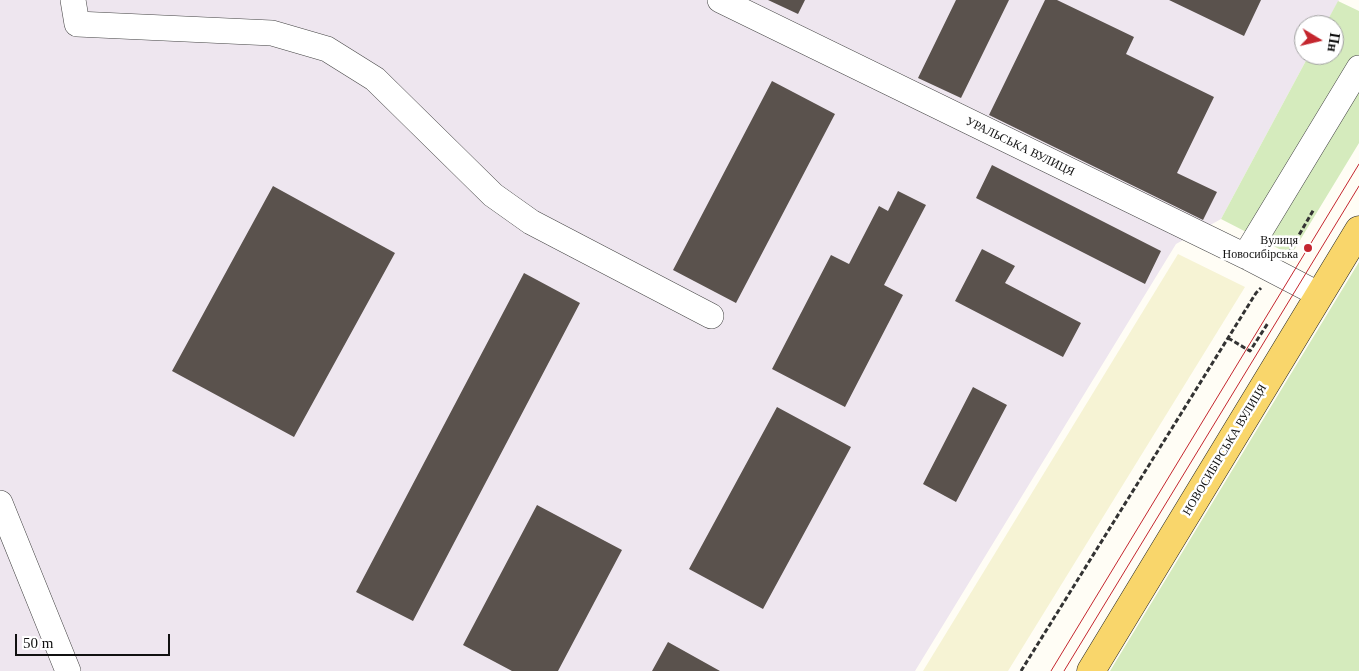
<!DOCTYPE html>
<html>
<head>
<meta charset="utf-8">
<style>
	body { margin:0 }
	#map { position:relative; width:1359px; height:671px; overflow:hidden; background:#fffdf5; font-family:Georgia,serif }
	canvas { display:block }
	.north { position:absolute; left:1294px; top:15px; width:50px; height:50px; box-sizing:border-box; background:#fff; border:1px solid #a0a0a0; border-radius:50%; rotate:99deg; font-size:14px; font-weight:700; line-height:20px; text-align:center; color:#111 }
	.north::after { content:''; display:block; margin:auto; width:18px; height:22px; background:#c4262e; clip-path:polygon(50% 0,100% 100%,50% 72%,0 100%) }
	.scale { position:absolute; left:15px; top:634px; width:155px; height:22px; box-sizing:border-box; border:2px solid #111; border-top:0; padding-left:6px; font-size:15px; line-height:18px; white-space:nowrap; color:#111; -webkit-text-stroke:4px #fff; paint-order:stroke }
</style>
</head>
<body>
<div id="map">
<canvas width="1359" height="671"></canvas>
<div class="north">Пн</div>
<div class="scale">50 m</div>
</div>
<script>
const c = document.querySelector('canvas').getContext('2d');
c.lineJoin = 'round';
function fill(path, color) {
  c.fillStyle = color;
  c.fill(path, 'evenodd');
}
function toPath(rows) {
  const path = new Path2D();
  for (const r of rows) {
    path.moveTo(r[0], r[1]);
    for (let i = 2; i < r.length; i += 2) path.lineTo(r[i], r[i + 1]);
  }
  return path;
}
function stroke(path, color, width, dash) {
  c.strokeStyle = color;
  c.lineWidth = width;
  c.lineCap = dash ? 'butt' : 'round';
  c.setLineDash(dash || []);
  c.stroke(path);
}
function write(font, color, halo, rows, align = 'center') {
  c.font = font + ' Georgia,serif';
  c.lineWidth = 5;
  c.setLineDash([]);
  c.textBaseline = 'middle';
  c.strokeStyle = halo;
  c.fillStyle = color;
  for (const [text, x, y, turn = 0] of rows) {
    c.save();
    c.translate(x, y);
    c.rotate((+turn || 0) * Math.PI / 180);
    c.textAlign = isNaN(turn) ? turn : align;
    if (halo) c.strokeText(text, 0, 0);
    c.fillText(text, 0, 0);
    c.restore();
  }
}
fill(toPath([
	[0,0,1339,0,1325,25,1304,25,1304,55,1309,55,1221,219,1176,244,915,671,0,671]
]), '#eee6ef');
fill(toPath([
	[1178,254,1245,287,1008,671,923,671]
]), '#f6f3d4');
fill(toPath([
	[1338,1,1359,11,1359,143,1291,255,1221,219,1309,55,1334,55,1334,25,1325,25],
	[1359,262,1359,671,1110,671]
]), '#d5ebbd');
fill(toPath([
	[768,0,805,0,798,14],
	[956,0,1009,0,961,98,918,78],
	[1045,0,1057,0,1134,37,1126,54,1214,97,1177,173,1217,192,1203,220,989,115],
	[1169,0,1261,0,1244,36],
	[772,81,835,114,736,303,673,270],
	[992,165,1161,251,1145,284,976,198],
	[273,186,395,253,294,437,172,371],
	[898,191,926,205,884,285,903,295,845,407,772,369,831,255,849,264,879,206,888,211],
	[982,249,1015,266,1005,283,1081,323,1063,357,955,301],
	[524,273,580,303,413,621,356,592],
	[973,387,1007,405,956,502,923,484],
	[777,407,851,447,763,609,689,569],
	[537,505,622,550,558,671,512,671,463,645],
	[668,642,720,671,652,671]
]), '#5a524d');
const minor = toPath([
	[73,0,77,24,272,33,327,49,375,79,493,195,531,222,711,316],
	[720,0,1245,256,1320,295],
	[1245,256,1359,68],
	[0,503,68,671]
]);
const major = toPath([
	[1091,671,1359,230]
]);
stroke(minor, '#444', 26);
stroke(major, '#222', 29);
stroke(toPath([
	[1288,254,1314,209],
	[1228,338,1250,351,1268,323],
	[1021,671,1256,293,1261,288]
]), '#333', 3, [5, 2.5]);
stroke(minor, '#fff', 25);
stroke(major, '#f9d66b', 28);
stroke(toPath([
	[1051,671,1359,164],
	[1064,671,1359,186]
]), '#c4262e', 1);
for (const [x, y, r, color] of [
	[1308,248,5,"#c4262e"]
]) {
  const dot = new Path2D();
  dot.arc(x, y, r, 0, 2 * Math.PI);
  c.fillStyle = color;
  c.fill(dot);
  stroke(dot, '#fff', 2);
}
write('12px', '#111', '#fff', [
	["УРАЛЬСЬКА ВУЛИЦЯ",1020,147,26],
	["НОВОСИБІРСЬКА ВУЛИЦЯ",1225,450,-59]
]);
write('12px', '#111', '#fff', [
	["Вулиця",1298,241],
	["Новосибірська",1298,255]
], 'right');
</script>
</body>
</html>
